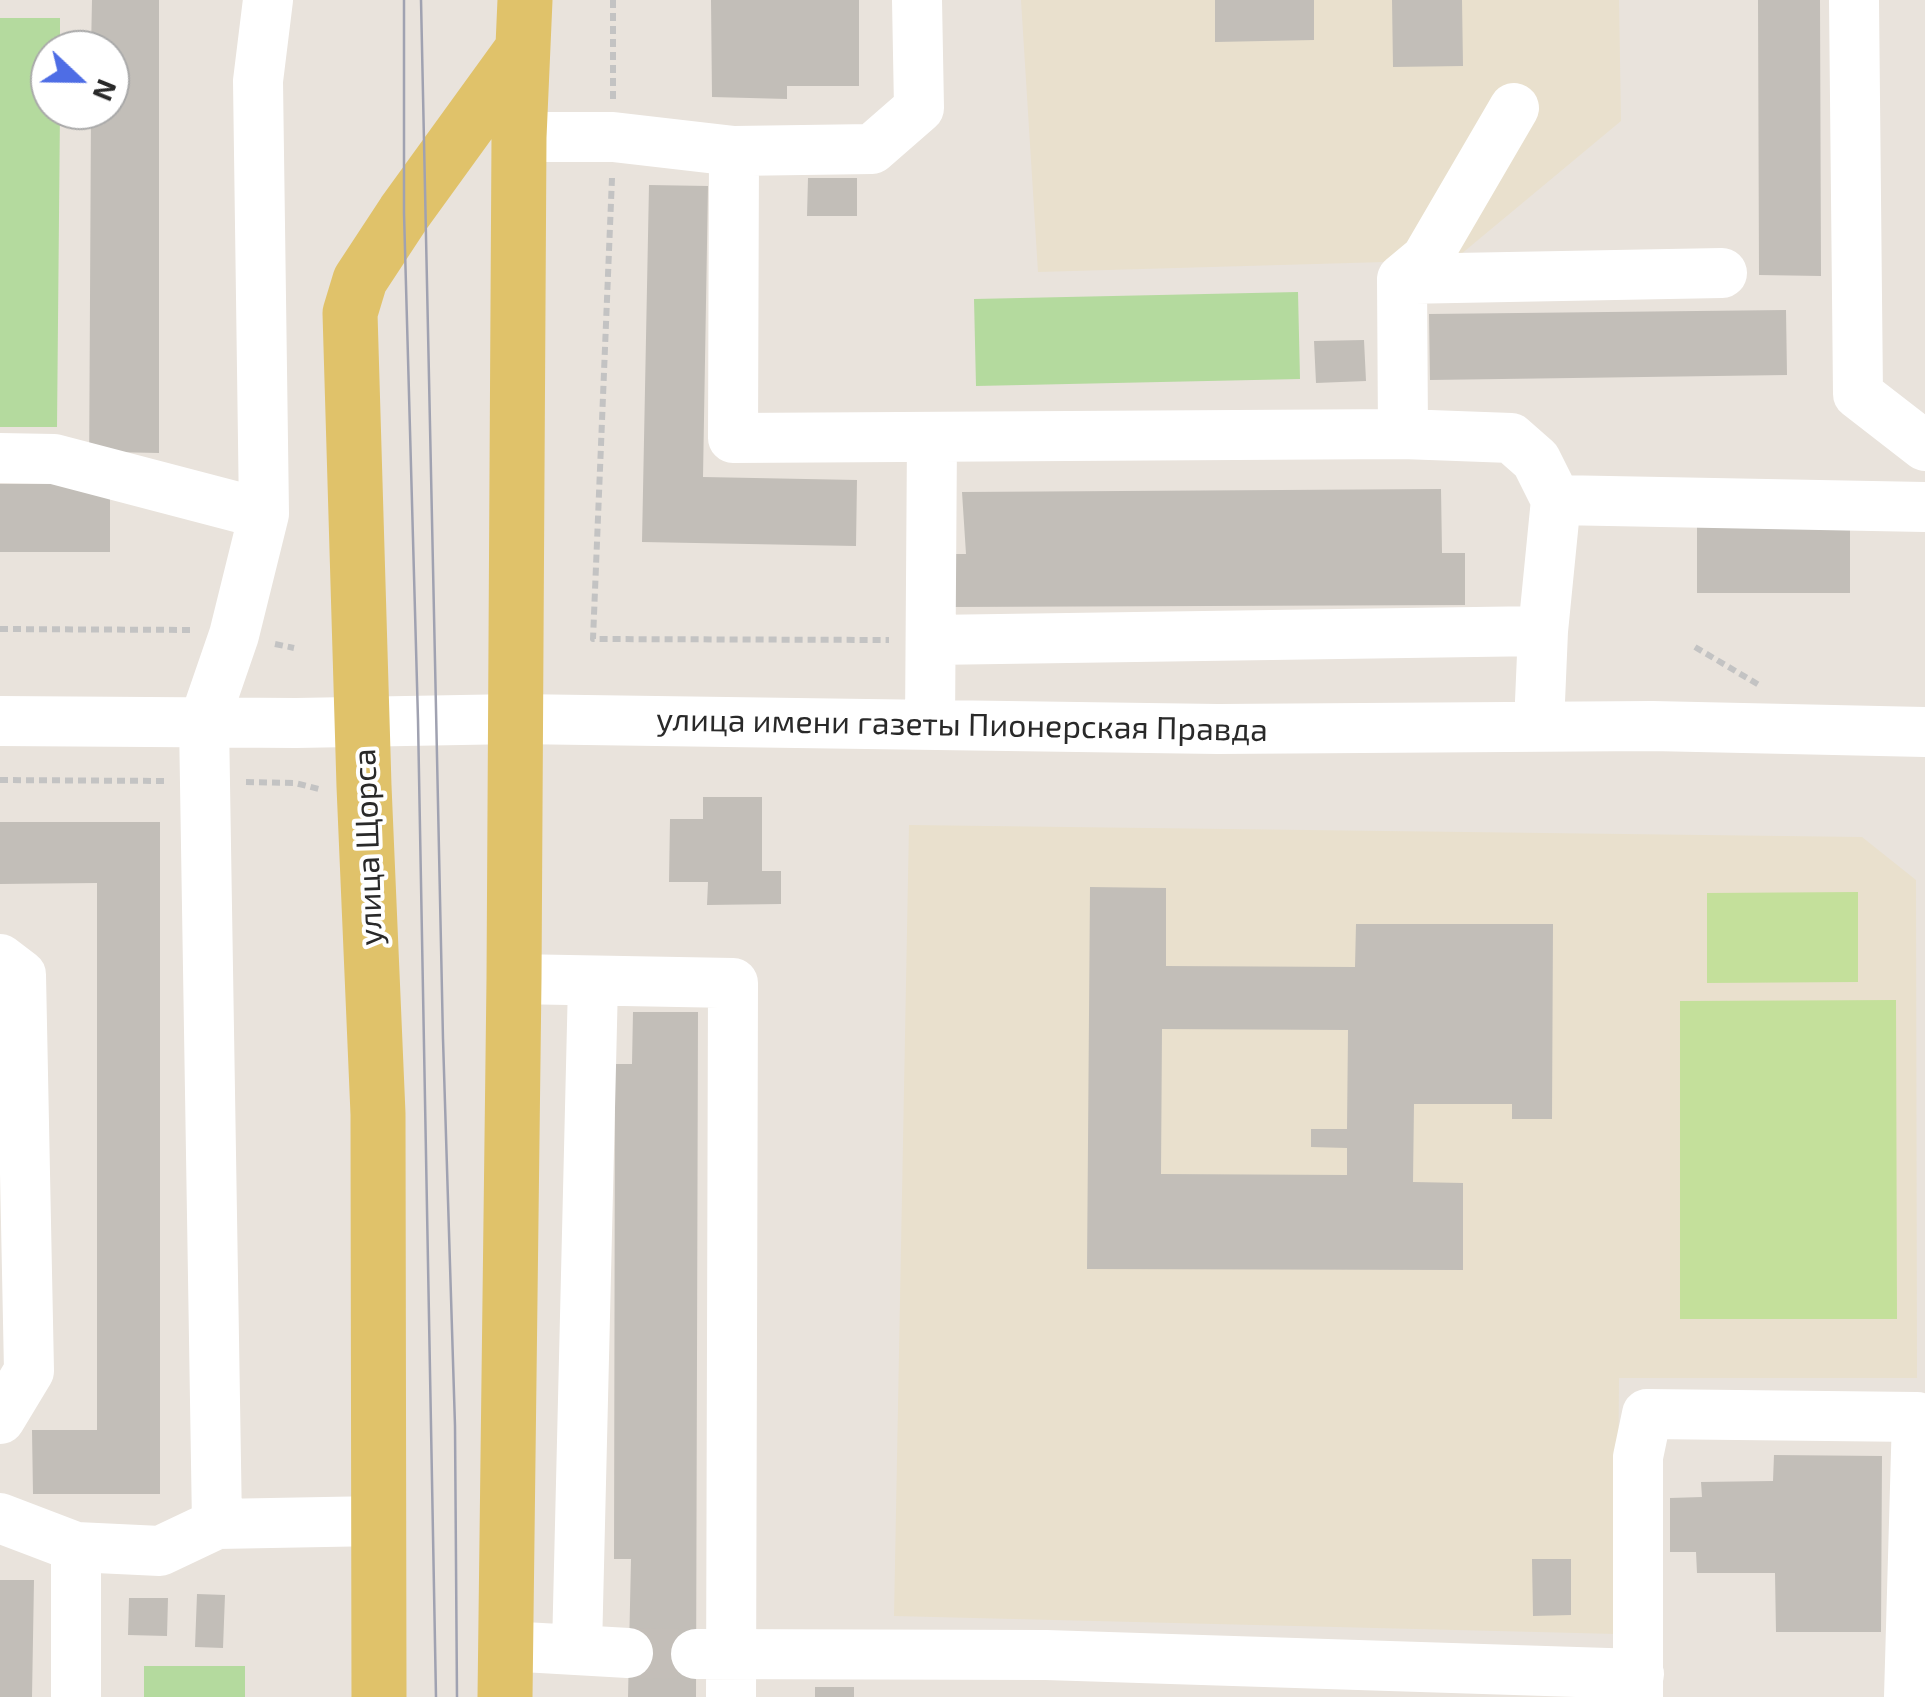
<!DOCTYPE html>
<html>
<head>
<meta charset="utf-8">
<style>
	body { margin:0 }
	#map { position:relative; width:1925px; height:1697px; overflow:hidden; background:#e9e3dc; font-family:"Exo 2",sans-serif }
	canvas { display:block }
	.north { position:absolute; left:30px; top:30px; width:100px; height:100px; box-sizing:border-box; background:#fff; border:2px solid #a9a9a9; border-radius:50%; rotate:112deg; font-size:28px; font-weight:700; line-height:40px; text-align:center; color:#292929 }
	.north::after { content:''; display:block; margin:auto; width:35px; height:45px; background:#4e6de5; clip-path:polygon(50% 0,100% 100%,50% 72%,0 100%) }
</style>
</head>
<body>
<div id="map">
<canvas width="1925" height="1697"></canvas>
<div class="north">N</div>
</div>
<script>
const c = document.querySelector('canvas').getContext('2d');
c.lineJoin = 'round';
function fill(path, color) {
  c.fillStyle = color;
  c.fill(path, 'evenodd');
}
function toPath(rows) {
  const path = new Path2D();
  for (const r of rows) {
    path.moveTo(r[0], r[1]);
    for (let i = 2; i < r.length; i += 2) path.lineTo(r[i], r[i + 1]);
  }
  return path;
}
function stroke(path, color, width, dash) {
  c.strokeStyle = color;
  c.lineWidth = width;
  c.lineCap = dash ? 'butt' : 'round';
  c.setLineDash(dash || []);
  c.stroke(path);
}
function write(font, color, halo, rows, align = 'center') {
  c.font = font + ' "Exo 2",sans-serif';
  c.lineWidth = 8;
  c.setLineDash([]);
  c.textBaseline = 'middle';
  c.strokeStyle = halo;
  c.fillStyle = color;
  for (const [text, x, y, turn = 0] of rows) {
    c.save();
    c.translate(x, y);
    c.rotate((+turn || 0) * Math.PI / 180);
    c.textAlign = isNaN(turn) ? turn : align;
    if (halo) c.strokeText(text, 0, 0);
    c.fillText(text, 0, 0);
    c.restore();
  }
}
fill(toPath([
	[1021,0,1619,0,1621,121,1454,260,1038,272],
	[909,825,1862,837,1916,880,1917,1378,1619,1378,1617,1634,894,1616]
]), '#e9e0cd');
fill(toPath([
	[0,18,60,18,60,50,50,50,50,110,60,110,57,427,0,427],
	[1298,292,1300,379,976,386,974,299],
	[144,1666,245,1666,245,1697,144,1697]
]), '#b4da9e');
fill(toPath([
	[1858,892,1858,982,1707,983,1707,893],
	[1896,1000,1897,1319,1680,1319,1680,1001]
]), '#c4e09b');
fill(toPath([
	[92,0,159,0,159,453,110,452,110,552,0,552,0,484,89,484,91,110,110,110,110,50,91,50],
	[711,0,859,0,859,86,787,86,787,99,712,97],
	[1215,0,1314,0,1314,40,1215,42],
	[1392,0,1462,0,1463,66,1393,67],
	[1758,0,1820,0,1821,276,1759,275],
	[808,178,857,178,857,216,807,216],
	[649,185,708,186,703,477,857,480,856,546,642,542],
	[1786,310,1787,375,1430,380,1429,314],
	[1364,340,1366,381,1316,383,1314,341],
	[1441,489,1442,553,1465,553,1465,605,951,607,951,554,966,554,962,492],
	[1697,526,1850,526,1850,593,1697,593],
	[703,797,762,797,762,871,781,871,781,904,707,905,708,882,669,882,670,819,703,819],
	[0,822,160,822,160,1494,33,1494,32,1430,97,1430,97,883,0,884],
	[1090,887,1166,888,1166,966,1355,967,1356,924,1553,924,1552,1119,1512,1119,1512,1104,1414,1104,1413,1182,1463,1183,1463,1270,1087,1269],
	[1162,1029,1348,1030,1347,1129,1311,1129,1311,1147,1347,1148,1347,1175,1161,1174],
	[633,1012,698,1012,696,1697,628,1697,631,1559,614,1559,615,1064,632,1064],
	[1774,1455,1882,1456,1881,1632,1776,1632,1775,1573,1697,1573,1696,1552,1670,1552,1670,1498,1702,1497,1701,1482,1773,1481],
	[1532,1559,1571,1559,1571,1615,1533,1616],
	[0,1580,34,1580,32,1697,0,1697],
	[197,1594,225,1595,223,1648,195,1647],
	[129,1598,168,1598,167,1636,128,1635],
	[815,1687,854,1687,854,1697,815,1697]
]), '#c2beb8');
stroke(toPath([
	[628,1653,696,1654]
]), '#c3beb8', 50, [50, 25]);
stroke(toPath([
	[613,0,613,99],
	[612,178,593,639,889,640],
	[0,629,194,630],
	[275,644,294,648],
	[1695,647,1759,685],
	[0,780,164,781],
	[246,782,295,783,323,790]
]), '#c3c3c3', 6, [8, 5]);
stroke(toPath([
	[268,0,258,81,264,514,234,635,204,722,217,1524,379,1521],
	[917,0,919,108,872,149,734,151,733,438,1403,434,1511,438,1536,460,1556,500,1543,631,1539,725],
	[1854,0,1858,394,1925,446],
	[519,137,613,137,734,151],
	[1402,279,1426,259,1514,108],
	[1403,434,1402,279,1722,273],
	[0,458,54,459,264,514],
	[1556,500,1925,507],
	[932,640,1543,631],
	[0,721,296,723,516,719,1218,729,1652,726,1925,732],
	[930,725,932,437],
	[0,959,21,975,29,1371,0,1419],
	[514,979,733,983,731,1697],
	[0,1518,76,1547,160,1551,217,1524],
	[506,1646,628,1653],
	[577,1649,593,983],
	[696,1654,1046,1655,1639,1674],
	[76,1697,76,1547],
	[1638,1697,1638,1457,1647,1414,1917,1417,1909,1697]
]), '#fff', 50);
stroke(toPath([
	[379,1697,378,1114,364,786,350,313,360,280,404,213,522,50],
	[505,1697,514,979,519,137,525,0]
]), '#e0c26a', 55);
stroke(toPath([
	[404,0,404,213,418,720,436,1697],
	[421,0,443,1039,455,1426,457,1697]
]), '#a0a2b1', 2.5);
write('32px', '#292929', '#fff', [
	["улица имени газеты Пионерская Правда",962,725,1],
	["улица Щорса",368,847,-92]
]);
</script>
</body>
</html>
